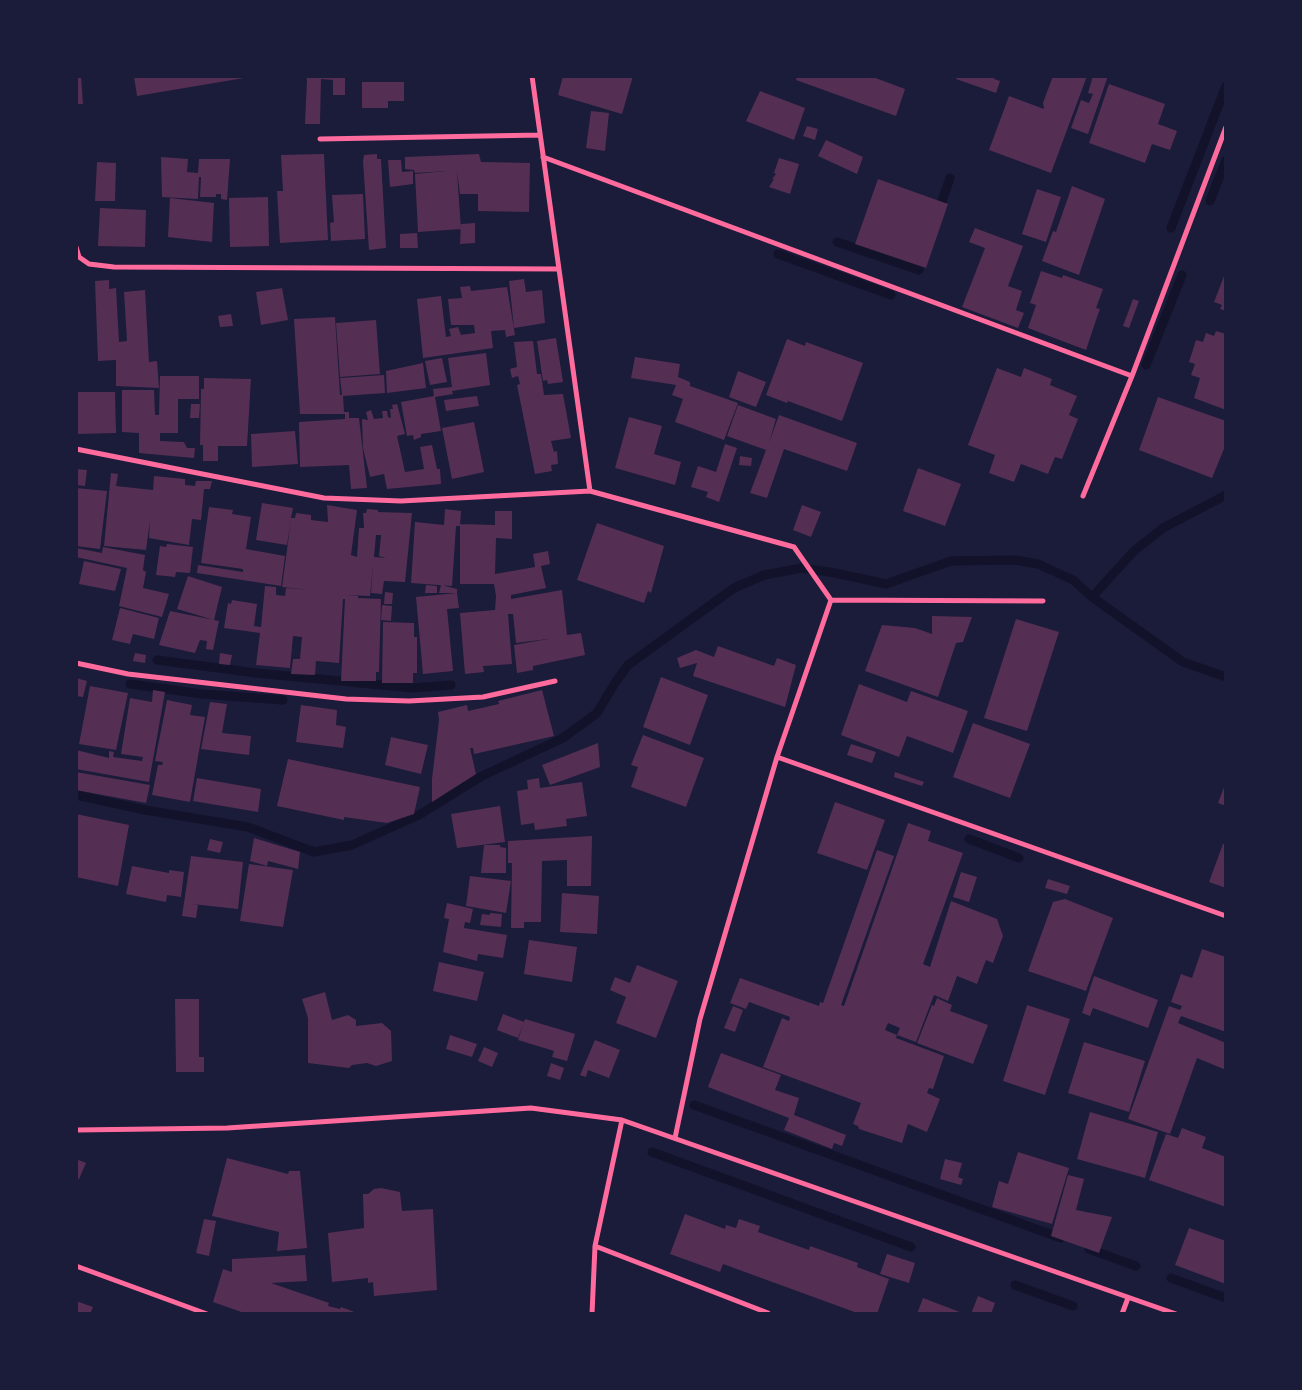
<!DOCTYPE html>
<html>
<head>
<meta charset="utf-8">
<style>
	body { margin:0 }
	#map { position:relative; width:1302px; height:1390px; overflow:hidden; background:#1b1b3a; font-family:"Public Sans",sans-serif }
	canvas { display:block }
	.frame { position:absolute; inset:0; border:78px solid #1b1b3a; pointer-events:none }
</style>
</head>
<body>
<div id="map">
<canvas width="1302" height="1390"></canvas>
<div class="frame"></div>
</div>
<script>
const c = document.querySelector('canvas').getContext('2d');
c.lineJoin = 'round';
function toPath(rows) {
  const path = new Path2D();
  for (const r of rows) {
    path.moveTo(r[0], r[1]);
    for (let i = 2; i < r.length; i += 2) path.lineTo(r[i], r[i + 1]);
  }
  return path;
}
function stroke(path, color, width, dash) {
  c.strokeStyle = color;
  c.lineWidth = width;
  c.lineCap = dash ? 'butt' : 'round';
  c.setLineDash(dash || []);
  c.stroke(path);
}
function fill(path, color) {
  c.fillStyle = color;
  c.fill(path, 'evenodd');
}
stroke(toPath([
	[1210,201,1226,160],
	[938,213,950,178],
	[1171,228,1226,86],
	[837,242,919,270,923,257],
	[778,254,891,295],
	[1146,365,1182,275],
	[1092,597,1134,551,1163,528,1226,495],
	[157,660,256,673,413,688,451,685],
	[130,684,202,694,283,700],
	[76,795,145,810,248,827,314,852,352,845,419,815,482,776,563,738,597,713,615,683,628,665,734,588,764,575,802,568,835,573,886,584,951,561,1015,560,1038,564,1073,580,1092,597,1183,662,1226,677],
	[969,839,1019,858],
	[694,1105,1061,1238],
	[652,1152,911,1247],
	[1089,1249,1136,1266],
	[1171,1278,1226,1298],
	[1015,1285,1073,1306]
]), '#12122b', 9);
fill(toPath([
	[76,76,81,76,83,104,76,104],
	[134,76,250,76,250,77,137,96],
	[305,76,345,76,345,95,333,95,333,80,321,79,320,124,305,124,307,79],
	[563,76,633,76,622,114,558,95],
	[797,76,870,76,905,89,896,116,796,80],
	[957,76,995,76,994,79,1000,81,996,93,956,79],
	[1053,76,1087,76,1051,173,989,150,1009,96,1044,109,1043,103],
	[1093,76,1108,76,1088,134,1071,128,1081,100,1089,103,1093,94,1088,93],
	[362,82,404,82,404,101,388,101,388,108,362,108],
	[1109,84,1165,104,1158,124,1177,131,1170,150,1152,144,1145,163,1089,143],
	[760,91,805,108,794,140,746,121],
	[591,111,609,113,605,151,586,148],
	[807,126,818,129,815,140,803,136],
	[826,140,863,157,857,174,818,156],
	[324,154,328,240,280,243,277,191,283,191,281,155],
	[377,154,377,159,381,159,386,248,369,250,363,161,364,155],
	[479,154,481,162,530,163,529,212,478,211,478,194,460,194,457,171,461,229,418,232,415,174,446,171,415,173,414,170,405,169,405,157],
	[161,157,188,159,187,172,198,173,199,159,230,159,227,200,221,199,221,194,216,194,216,197,200,197,201,177,199,177,198,199,162,197],
	[779,158,799,164,790,194,769,187,774,179,772,179,776,174,774,173],
	[388,160,401,160,402,172,413,171,413,184,390,187],
	[97,162,116,163,115,201,95,201],
	[878,179,948,204,926,268,855,244],
	[1072,186,1105,199,1079,275,1042,261,1053,231,1056,232],
	[1037,189,1061,197,1046,242,1022,234],
	[363,194,365,239,331,241,330,223,334,222,332,195],
	[268,197,269,246,230,247,229,198],
	[170,198,214,203,212,242,168,237],
	[100,208,146,210,145,247,98,246],
	[475,223,475,243,460,244,461,224],
	[975,228,1023,246,1008,286,1022,291,1016,310,1024,313,1018,328,962,307,985,248,969,242],
	[417,233,418,248,400,248,400,234],
	[1041,271,1062,278,1063,275,1103,289,1096,308,1100,309,1096,320,1086,350,1028,328,1036,305,1030,303],
	[1226,271,1226,311,1220,309,1222,305,1214,302],
	[524,279,526,292,542,290,545,323,514,328,509,281],
	[109,280,109,289,116,288,119,342,127,341,124,292,145,290,149,362,157,361,159,388,116,386,116,360,98,361,95,281],
	[470,286,471,291,507,287,515,335,506,337,505,330,491,331,493,348,423,358,417,299,441,296,446,337,451,336,449,329,458,327,461,335,475,333,474,325,451,325,448,299,462,298,460,287],
	[282,288,288,320,261,325,256,292],
	[1133,299,1139,301,1129,328,1123,326],
	[231,314,233,326,220,327,218,316],
	[335,317,340,395,342,395,340,378,384,375,385,393,343,396,344,412,349,412,349,418,359,418,367,488,351,489,349,465,300,467,299,422,345,419,345,414,300,414,294,319],
	[376,320,380,374,340,377,336,323],
	[1216,331,1226,334,1226,410,1194,398,1200,378,1191,375,1195,364,1189,362,1196,340,1203,342,1206,333,1214,336],
	[556,338,563,382,548,384,547,380,543,381,537,341],
	[787,339,805,346,806,342,863,363,842,421,788,401,787,403,766,395],
	[533,341,537,374,541,374,544,395,563,394,571,438,551,441,554,452,557,451,558,464,551,465,552,471,535,474,517,385,520,384,518,376,512,378,510,369,517,367,514,342],
	[486,353,490,385,452,391,453,394,435,397,441,431,421,434,421,437,414,440,413,435,407,436,401,402,434,396,433,389,452,387,448,358],
	[635,357,680,364,678,377,690,382,690,386,738,403,724,440,675,422,683,399,672,395,676,385,631,378],
	[442,358,447,382,430,385,425,361],
	[423,363,426,388,387,393,386,371],
	[997,368,1021,377,1024,368,1052,379,1050,385,1077,396,1069,415,1078,419,1062,459,1055,457,1048,474,1021,464,1014,482,989,473,995,455,968,445],
	[738,371,766,382,756,407,729,397],
	[160,376,199,376,199,399,178,399,178,433,160,433,160,441,184,442,187,448,195,448,194,458,139,453,139,433,122,432,122,390,154,390,155,415,159,415],
	[204,378,251,379,247,446,218,446,218,461,203,461,203,445,200,445,201,389,204,389],
	[76,392,115,392,116,433,77,434],
	[477,396,479,406,446,411,444,400],
	[1158,397,1226,421,1226,444,1212,478,1139,450],
	[191,404,200,404,199,418,190,418],
	[397,404,405,434,397,436,405,472,424,469,420,447,432,445,437,469,440,469,441,484,387,489,384,474,370,477,363,448,362,419,368,420,366,412,371,410,374,419,383,418,382,411,387,411,388,417,391,418,390,409,393,409,392,405],
	[738,405,776,419,769,443,779,415,857,443,847,471,784,449,767,498,750,493,766,450,727,436],
	[629,417,662,426,654,454,681,462,675,485,615,468],
	[474,422,484,472,452,479,442,428],
	[295,431,298,464,252,467,251,434],
	[725,444,737,448,719,502,706,497,708,492,691,487,698,466,716,472],
	[740,456,752,458,751,466,739,465],
	[918,468,961,484,945,526,903,511],
	[76,469,87,470,85,486,76,485],
	[111,473,118,474,116,486,153,490,154,476,185,479,185,485,195,486,196,481,212,481,210,489,204,489,201,520,192,519,189,545,149,538,150,521,146,550,104,546],
	[76,488,107,491,100,549,76,546],
	[262,503,293,508,291,518,295,518,296,513,311,515,311,520,328,522,327,505,357,510,351,555,357,557,359,528,364,528,363,513,366,513,367,509,378,510,378,512,412,513,405,582,384,581,382,594,371,593,373,565,370,596,345,595,358,596,358,598,381,599,379,672,376,672,376,681,341,681,345,599,343,599,339,663,316,661,315,675,291,674,293,659,300,659,302,637,293,636,290,668,256,665,260,633,224,628,228,603,231,604,232,600,257,604,254,626,261,627,265,586,276,587,276,595,285,596,286,588,310,590,282,587,291,520,287,545,256,540],
	[376,535,381,535,379,556,386,558,374,557],
	[802,505,821,512,811,537,793,530],
	[209,507,233,510,232,514,251,517,246,549,285,556,281,586,197,573,198,565,243,572,243,569,201,563],
	[445,509,461,511,460,526,456,526,452,586,411,583,415,522,444,525],
	[495,511,512,511,512,539,496,538,495,574,535,567,533,554,548,551,550,564,541,566,546,588,511,595,511,599,562,590,567,635,581,633,585,655,533,666,533,670,517,673,514,645,548,639,516,643,513,614,508,614,512,664,483,666,484,672,465,674,460,613,495,610,496,596,494,584,460,584,460,524,495,525],
	[597,523,664,546,651,593,648,591,644,603,577,580],
	[167,544,193,547,190,573,176,572,175,577,156,575,160,546,166,547],
	[103,547,145,555,143,570,146,572,143,588,169,594,162,617,119,606,127,568,76,557,76,548,102,553],
	[84,561,121,569,115,591,79,584],
	[188,576,222,587,214,620,177,609],
	[426,585,437,586,437,593,425,593],
	[441,585,457,589,457,593,439,593],
	[385,592,393,593,392,604,384,604],
	[457,593,459,608,447,609,453,671,423,674,416,597],
	[382,605,392,606,391,621,381,620],
	[120,608,159,618,154,639,133,634,130,644,112,640],
	[170,611,219,621,213,650,206,649,207,641,200,640,195,653,159,645],
	[932,616,972,617,963,642,956,643,938,697,865,671,882,625,915,628,932,634],
	[1016,619,1059,632,1027,731,984,718],
	[383,622,414,623,414,637,417,637,417,673,413,673,413,683,382,683],
	[718,646,774,666,777,658,796,665,785,707,693,676,697,663,680,668,677,658,696,650,714,657],
	[135,653,146,655,145,663,133,661],
	[220,653,232,655,230,665,219,664],
	[661,677,708,695,690,745,643,727],
	[76,678,87,681,83,697,76,696],
	[859,684,907,702,911,691,968,711,953,753,907,736,899,757,841,735],
	[90,686,128,693,116,750,79,744],
	[153,690,165,692,149,782,76,769,76,750,109,758,109,751,114,752,113,757,142,761,143,757,121,754,130,698,152,702],
	[542,690,554,736,474,754,473,748,470,748,476,774,432,802,432,779,439,720,438,712,467,705,468,711,499,704,498,701],
	[167,700,192,705,190,715,205,717,190,802,152,795,158,765,162,765,163,762,155,761],
	[210,702,227,704,222,733,251,736,249,755,201,749],
	[301,705,337,710,336,725,346,727,343,748,296,742],
	[973,723,1030,744,1010,798,953,777],
	[643,735,704,758,686,807,631,787,638,767,631,765],
	[391,737,428,745,421,774,385,765],
	[598,743,600,767,550,785,542,765],
	[851,744,876,752,872,763,847,755],
	[288,759,420,787,414,814,387,823,344,817,344,820,277,806],
	[76,772,150,785,146,803,76,790],
	[895,772,924,782,922,786,894,777],
	[197,778,261,789,258,812,193,801],
	[539,778,540,788,582,782,587,816,566,819,567,826,535,830,534,823,521,825,517,791,528,789,527,780],
	[1226,782,1226,806,1218,803],
	[835,802,885,820,867,870,817,853],
	[500,806,505,842,457,848,451,814],
	[76,814,129,825,118,886,76,877],
	[908,823,931,831,928,841,963,853,923,964,930,967,951,901,997,919,1003,936,993,963,986,960,977,984,957,976,948,1001,934,995,916,1042,897,1035,900,1028,888,1023,885,1030,897,1035,896,1038,944,1056,933,1089,929,1088,927,1093,940,1099,927,1132,908,1124,902,1143,859,1129,858,1126,853,1124,861,1103,763,1067,782,1018,789,1021,790,1017,749,1002,746,1009,730,1003,740,978,819,1006,820,1002,823,1003,877,850,894,856,841,1005,844,1006],
	[592,836,591,886,567,886,567,860,542,861,541,922,524,922,524,928,511,928,512,863,508,863,508,841],
	[254,838,300,852,298,869,268,861,267,866,250,861],
	[210,839,223,842,220,853,207,850],
	[1223,844,1226,844,1226,888,1209,882],
	[484,845,500,845,500,847,506,848,506,873,481,873],
	[191,856,243,862,238,909,192,904,198,905,196,918,182,916],
	[249,864,293,870,283,927,240,921],
	[132,866,169,873,169,870,184,872,181,897,167,895,166,902,126,894],
	[961,872,977,877,969,902,953,897],
	[470,876,511,881,506,913,466,906],
	[1048,879,1070,886,1067,894,1045,888],
	[562,893,599,896,597,934,560,932],
	[1065,899,1113,918,1086,991,1028,971,1053,902],
	[447,903,473,909,470,923,465,922,464,928,507,935,503,958,478,954,477,961,443,952,449,919,444,918],
	[490,913,502,914,501,927,480,925,482,914,490,915],
	[529,940,577,947,572,982,524,974],
	[1202,949,1226,957,1226,1032,1181,1016,1178,1023,1226,1043,1226,1070,1197,1058,1170,1134,1128,1119,1169,1006,1180,1010,1182,1006,1171,1002,1181,974,1192,978],
	[439,962,484,972,477,1001,433,991],
	[637,965,678,981,656,1038,616,1023,626,997,610,990,615,977,630,983],
	[1094,976,1158,1000,1148,1028,1093,1008,1090,1016,1082,1013],
	[325,992,332,1020,348,1015,356,1020,356,1026,382,1023,391,1031,392,1061,376,1066,367,1063,352,1065,349,1068,308,1063,308,1018,302,999],
	[937,998,952,1005,950,1011,988,1025,973,1064,917,1043,932,1005,934,1006],
	[175,999,199,999,199,1057,204,1057,204,1072,176,1072],
	[1027,1005,1070,1019,1045,1095,1003,1081],
	[733,1006,743,1010,735,1032,724,1028],
	[503,1014,524,1022,518,1038,497,1030],
	[525,1019,575,1034,567,1061,552,1057,554,1051,518,1040],
	[450,1035,477,1044,472,1057,446,1049],
	[595,1040,620,1050,609,1078,588,1070,586,1077,580,1075],
	[1084,1042,1145,1061,1129,1112,1068,1093],
	[484,1047,498,1053,492,1067,478,1061],
	[721,1053,781,1075,775,1090,799,1098,794,1115,846,1135,842,1146,834,1143,832,1149,784,1130,789,1118,708,1087],
	[551,1063,564,1068,560,1080,547,1076],
	[1090,1112,1158,1132,1145,1178,1077,1159],
	[1182,1128,1206,1137,1202,1148,1226,1157,1226,1207,1149,1180,1166,1134,1178,1138],
	[1018,1152,1069,1168,1052,1224,992,1207,999,1181,1008,1184],
	[227,1158,288,1174,289,1171,300,1171,307,1248,277,1251,279,1232,212,1216],
	[76,1159,86,1163,79,1179,76,1178],
	[945,1159,962,1163,958,1177,963,1179,961,1185,940,1179],
	[1068,1175,1084,1179,1076,1210,1112,1217,1099,1253,1051,1236],
	[381,1188,400,1192,402,1211,433,1209,437,1290,374,1296,373,1282,368,1283,368,1278,332,1282,328,1233,364,1228,363,1194,368,1194,374,1189],
	[685,1214,725,1229,726,1225,736,1228,739,1219,760,1226,758,1232,809,1250,810,1246,858,1263,857,1267,889,1279,877,1314,860,1314,723,1264,720,1272,670,1254],
	[204,1219,216,1221,209,1256,196,1253],
	[1189,1228,1226,1241,1226,1284,1175,1265],
	[887,1254,915,1263,909,1283,880,1274],
	[305,1255,307,1281,271,1283,329,1303,328,1306,340,1309,341,1307,360,1314,247,1314,213,1302,223,1269,232,1272,232,1259],
	[978,1296,995,1303,991,1314,971,1314],
	[923,1298,965,1314,917,1314],
	[76,1301,93,1307,90,1314,76,1314]
]), '#542f53');
stroke(toPath([
	[532,76,590,491],
	[320,139,540,135],
	[543,157,1132,376],
	[76,247,79,257,89,264,114,267,559,269],
	[76,449,324,498,401,501,590,491,794,547,831,600],
	[1083,496,1132,376,1226,127],
	[831,600,1043,601],
	[76,663,128,674,346,699,409,701,483,697,555,681],
	[777,757,1226,916],
	[76,1130,227,1128,531,1108,622,1120,1176,1314],
	[675,1138,700,1019,777,757,831,600],
	[595,1246,768,1313],
	[76,1266,207,1314],
	[592,1314,595,1246,622,1120],
	[1122,1314,1128,1298]
]), '#ff6b9d', 5);
</script>
</body>
</html>
